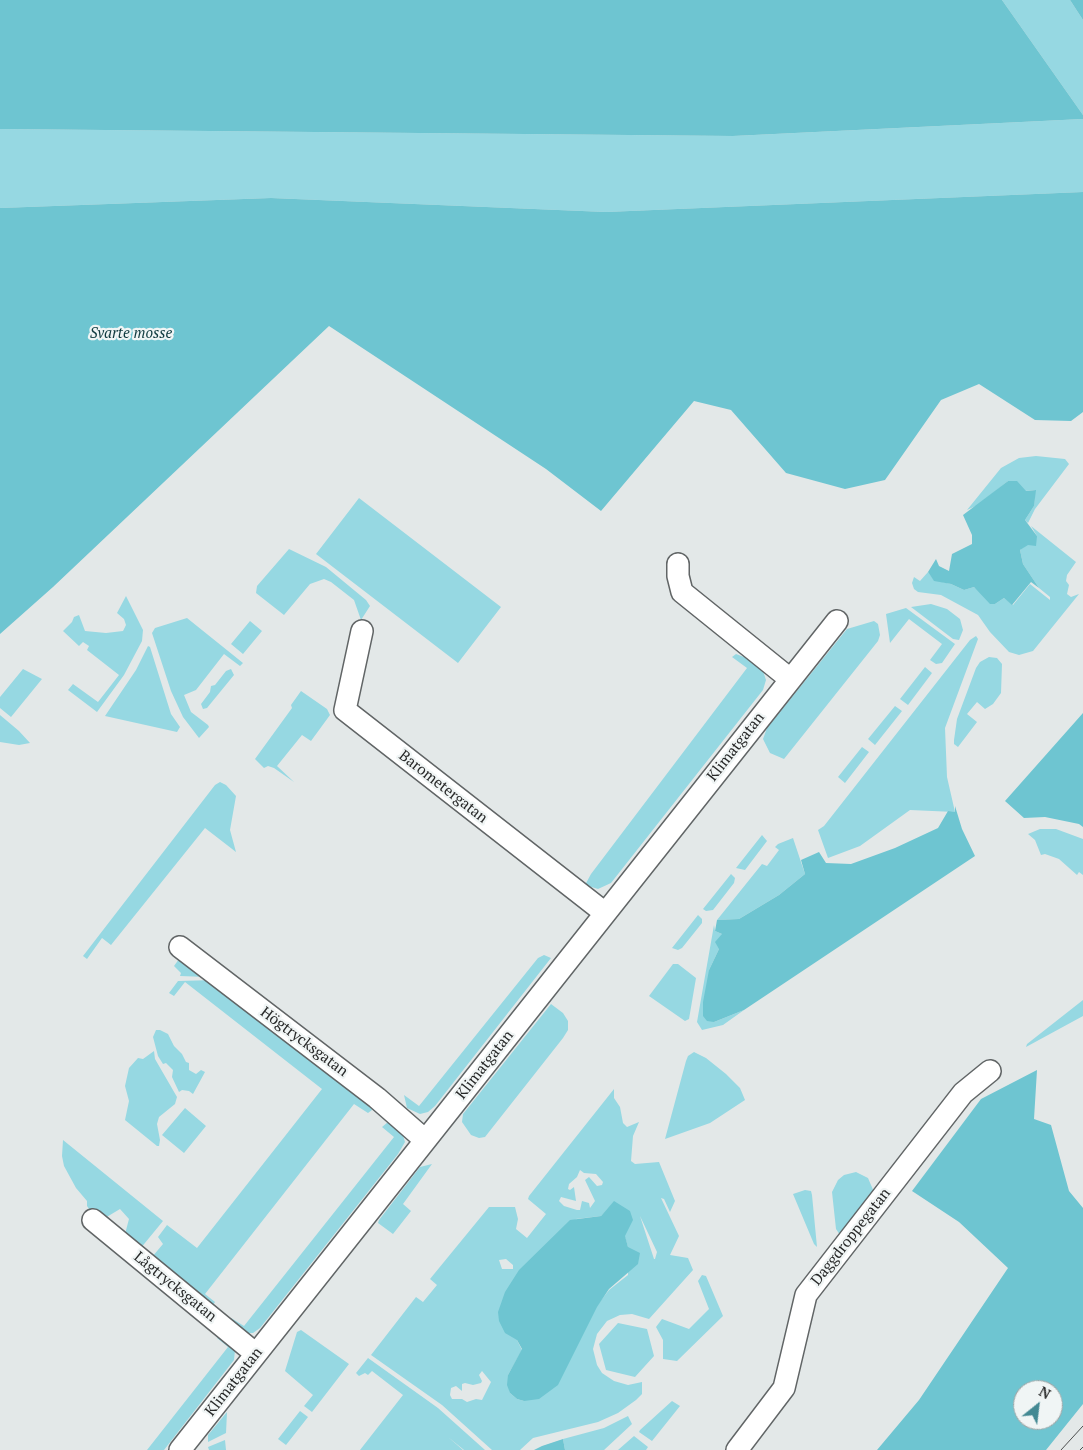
<!DOCTYPE html>
<html>
<head>
<meta charset="utf-8">
<style>
	body { margin:0 }
	#map { position:relative; width:1083px; height:1450px; overflow:hidden; background:#e3e8e8; font-family:"PT Serif",serif }
	canvas { display:block }
	.north { position:absolute; left:1013px; top:1380px; width:50px; height:50px; box-sizing:border-box; background:#f0f5f5; border:1px solid #a0a3a3; border-radius:50%; rotate:29deg; font-size:14px; font-weight:700; line-height:20px; text-align:center; color:#282929 }
	.north::after { content:''; display:block; margin:auto; width:18px; height:22px; background:#438993; clip-path:polygon(50% 0,100% 100%,50% 72%,0 100%) }
</style>
</head>
<body>
<div id="map">
<canvas width="1083" height="1450"></canvas>
<div class="north">N</div>
</div>
<script>
const c = document.querySelector('canvas').getContext('2d');
c.lineJoin = 'round';
function fill(path, color) {
  c.fillStyle = color;
  c.fill(path, 'evenodd');
}
function toPath(rows) {
  const path = new Path2D();
  for (const r of rows) {
    path.moveTo(r[0], r[1]);
    for (let i = 2; i < r.length; i += 2) path.lineTo(r[i], r[i + 1]);
  }
  return path;
}
function stroke(path, color, width, dash) {
  c.strokeStyle = color;
  c.lineWidth = width;
  c.lineCap = dash ? 'butt' : 'round';
  c.setLineDash(dash || []);
  c.stroke(path);
}
function write(font, color, halo, rows, align = 'center') {
  c.font = font + ' "PT Serif",serif';
  c.lineWidth = 4.5;
  c.setLineDash([]);
  c.textBaseline = 'middle';
  c.strokeStyle = halo;
  c.fillStyle = color;
  for (const [text, x, y, turn = 0] of rows) {
    c.save();
    c.translate(x, y);
    c.rotate((+turn || 0) * Math.PI / 180);
    c.textAlign = isNaN(turn) ? turn : align;
    if (halo) c.strokeText(text, 0, 0);
    c.fillText(text, 0, 0);
    c.restore();
  }
}
fill(toPath([
	[1002,0,1070,0,1083,20,1083,115],
	[1083,119,1083,192,606,212,271,198,0,208,0,129,733,136],
	[1036,456,1065,459,1069,464,1035,509,1028,523,1025,520,1034,506,1035,490,1025,491,1008,481,978,505,967,510,1001,468,1019,458],
	[359,498,501,607,458,663,316,554],
	[1031,526,1076,562,1067,575,1066,581,1069,585,1067,594,1071,597,1079,594,1033,651,1019,655,1009,652,990,632,978,615,941,595,918,592,914,589,912,583,914,577,920,581,928,572,934,580,951,584,964,590,974,587,995,604,1004,598,1013,605,1030,584,1050,600,1050,597,1039,588,1023,564,1020,550,1037,536],
	[289,549,326,567,366,600,370,606,361,620,354,600,331,582,324,579,310,584,284,615,256,593,257,586],
	[126,596,143,630,142,641,124,675,97,712,68,690,73,684,98,702,119,675,87,650,89,646,83,642,79,646,63,631,72,622,74,617,79,615,85,631,106,633,123,631,126,625,124,619,117,613],
	[931,604,947,609,960,619,963,630,959,640,953,639,911,607],
	[906,608,955,644,942,663,936,664,930,660,942,644,909,619,890,643,886,614],
	[187,618,243,663,240,666,224,654,196,690,184,695,191,712,208,725,209,727,199,738,183,717,171,691,152,633,155,628],
	[250,621,262,631,243,654,231,644],
	[874,621,878,624,880,635,878,641,784,759,770,753,763,739,767,728,847,629],
	[976,636,978,639,945,728,947,777,955,812,910,810,860,846,828,858,818,830,824,826,970,640],
	[148,646,150,647,171,714,180,727,177,732,105,716,136,670],
	[736,654,749,659,763,671,766,680,763,690,611,883,598,889,585,885,591,874,747,668,732,657],
	[989,657,997,658,1002,664,1001,693,993,704,985,709,977,702,967,714,977,722,958,747,954,744,954,740,957,719,976,668,980,662],
	[925,667,932,673,908,705,900,699],
	[23,669,42,679,11,717,0,708,0,697],
	[231,669,234,675,207,708,203,709,201,704,210,692,211,686,215,685,226,671],
	[301,691,327,709,330,715,311,741,302,735,277,766,294,782,274,768,268,766,264,768,255,759,292,708,291,705],
	[895,706,902,711,875,745,868,739],
	[0,715,19,731,30,743,19,745,0,742],
	[862,747,869,752,845,783,838,777],
	[220,782,226,785,236,796,230,830,236,852,205,828,111,945,102,938,87,959,83,956,215,785],
	[1040,829,1056,829,1083,839,1083,875,1079,872,1077,875,1059,859,1045,854,1041,855,1035,840,1028,834],
	[762,835,767,841,745,870,736,868],
	[793,838,805,874,779,895,739,919,717,920,762,864,767,866,779,850,775,847,778,844],
	[731,874,735,878,734,883,713,910,706,911,703,909],
	[698,915,702,919,702,923,682,948,678,950,672,948],
	[714,925,715,931,722,934,719,949,709,970,714,1022,744,1010,723,1025,702,1030,697,1022],
	[544,955,551,958,435,1106,428,1112,420,1114,407,1108,404,1095,419,1106,538,958],
	[179,959,207,977,180,976,181,973,174,966],
	[673,964,678,964,696,978,689,1019,685,1021,649,996],
	[215,980,371,1105,372,1110,368,1113,354,1104,205,1294,215,1302,213,1305,152,1257,163,1244,158,1237,167,1225,197,1248,322,1089,185,982,174,996,169,993,178,981],
	[1083,1000,1083,1016,1026,1047,1027,1044],
	[551,1004,563,1013,568,1021,568,1030,563,1038,485,1137,479,1138,471,1135,462,1122,463,1114],
	[156,1030,160,1030,168,1034,174,1046,182,1054,186,1062,189,1063,189,1070,196,1074,201,1070,205,1072,193,1094,189,1091,182,1090,179,1092,172,1077,173,1070,166,1063,163,1064,158,1056,153,1037],
	[154,1051,155,1059,177,1097,175,1104,159,1117,157,1124,160,1140,159,1146,157,1146,125,1120,129,1101,125,1086,129,1068,138,1058,143,1059],
	[694,1052,706,1058,726,1074,740,1088,745,1100,710,1123,665,1139,686,1061,688,1056],
	[614,1089,614,1098,620,1107,623,1123,627,1127,639,1122,633,1136,631,1161,635,1164,659,1162,675,1201,670,1212,664,1199,661,1198,679,1236,670,1255,688,1258,693,1270,649,1319,632,1314,620,1315,607,1321,597,1334,593,1349,597,1365,602,1373,614,1381,628,1385,642,1382,642,1394,636,1400,618,1413,598,1422,533,1438,520,1450,492,1450,442,1405,371,1355,416,1297,423,1302,437,1285,430,1279,489,1207,515,1207,518,1219,516,1229,527,1238,546,1214,528,1199,529,1196],
	[580,1170,584,1173,596,1174,603,1182,602,1185,597,1186,589,1177,585,1180,595,1201,590,1208,589,1203,582,1201,580,1210,577,1210,564,1206,559,1201,561,1197,576,1201,574,1187,570,1190,568,1189,569,1184,577,1177],
	[614,1202,628,1247,628,1275,609,1290,524,1401,517,1399,510,1393,508,1375,522,1350,517,1340,576,1219,601,1216],
	[640,1216,657,1252,655,1259,654,1259],
	[506,1259,513,1265,513,1269,502,1269,499,1260],
	[482,1371,491,1382,482,1400,476,1399,467,1402,462,1399,452,1399,450,1395,451,1388,456,1386,462,1391,462,1384,465,1383,473,1385,481,1383,482,1381,479,1375],
	[185,1108,206,1126,184,1153,162,1135],
	[388,1122,401,1129,405,1142,398,1154,260,1328,253,1333,247,1333,231,1321,231,1318,244,1326,394,1137,382,1127],
	[63,1140,163,1221,140,1249,125,1234,129,1219,120,1209,105,1218,91,1212,87,1206,87,1201,76,1188,64,1166,62,1156],
	[432,1164,403,1204,411,1211,393,1234,378,1223,379,1220,420,1167],
	[856,1172,868,1178,874,1192,840,1235,836,1229,832,1192,838,1180,844,1175],
	[805,1190,811,1191,812,1195,817,1247,814,1244,793,1194],
	[702,1275,706,1276,723,1316,677,1361,663,1359,663,1340,656,1327,662,1319,689,1329,709,1309,698,1281],
	[618,1323,647,1329,654,1356,635,1377,606,1370,599,1344],
	[301,1330,349,1364,312,1412,304,1406,313,1395,285,1371,297,1332],
	[220,1336,235,1350,234,1360,164,1450,147,1450,228,1347,217,1338],
	[368,1358,438,1408,485,1450,464,1450,448,1437,463,1450,360,1450,403,1395,372,1371,368,1375,365,1373,359,1376,356,1373],
	[672,1401,680,1406,652,1441,639,1432,640,1430],
	[300,1411,308,1417,286,1445,278,1439],
	[227,1412,226,1433,208,1442,208,1435],
	[628,1416,632,1424,604,1450,565,1450,563,1439,604,1428],
	[634,1436,648,1447,646,1450,618,1450],
	[225,1440,226,1450,209,1450,208,1447]
]), '#96d8e2');
fill(toPath([
	[0,0,1002,0,1083,115,1083,119,733,136,0,129],
	[1070,0,1083,0,1083,20],
	[1083,192,1083,412,1071,421,1035,420,979,384,941,400,885,480,845,489,786,473,731,410,694,401,601,511,546,469,329,326,53,587,0,634,0,208,271,198,606,212],
	[1008,481,1017,481,1026,491,1036,490,1034,506,1025,520,1037,536,1036,546,1028,545,1020,550,1023,564,1039,588,1031,582,1012,605,1004,598,995,604,990,604,974,587,964,590,951,584,934,581,928,572,936,559,939,566,949,571,952,554,972,544,972,535,963,515],
	[1083,713,1083,827,1079,824,1045,817,1024,818,1005,801],
	[955,806,962,829,975,856,744,1010,714,1022,707,1021,703,1016,703,1002,709,970,719,949,715,942,722,934,715,931,717,920,739,919,779,895,805,874,801,860,819,852,826,863,851,864,895,848,938,828,948,811,955,812],
	[1037,1070,1034,1119,1051,1125,1069,1191,1083,1208,1083,1404,1046,1450,877,1450,919,1400,1008,1268,959,1222,912,1191,981,1099],
	[1023,1390,1053,1390,1053,1420,1023,1420],
	[614,1201,630,1211,633,1220,625,1236,628,1247,640,1253,638,1264,609,1289,597,1307,558,1385,539,1399,524,1401,517,1399,510,1393,507,1385,508,1375,522,1349,517,1340,505,1333,499,1321,498,1312,505,1292,519,1270,570,1220,601,1216],
	[563,1439,565,1450,534,1450,542,1446]
]), '#6ec5d1');
const street = toPath([
	[678,564,678,576,682,592,790,679],
	[362,631,345,710,605,913],
	[180,947,377,1098,425,1140],
	[93,1220,256,1354],
	[180,1450,837,621],
	[737,1450,784,1388,806,1295,963,1093,990,1071]
]);
stroke(street, '#616566', 24);
stroke(street, '#fff', 21);
stroke(toPath([
	[1061,1450,1083,1426],
	[1080,1450,1083,1447]
]), '#4d4f4f', 1);
write('italic 15px', '#0f3a3f', '#f0f5f5', [
	["Svarte mosse",131,334]
]);
write('15px', '#282929', '#f0f5f5', [
	["Klimatgatan",736,747,-52],
	["Barometergatan",443,787,38],
	["Högtrycksgatan",304,1042,37],
	["Klimatgatan",485,1065,-52],
	["Daggdroppegatan",851,1237,-52],
	["Lågtrycksgatan",175,1287,39],
	["Klimatgatan",234,1382,-52]
]);
</script>
</body>
</html>
